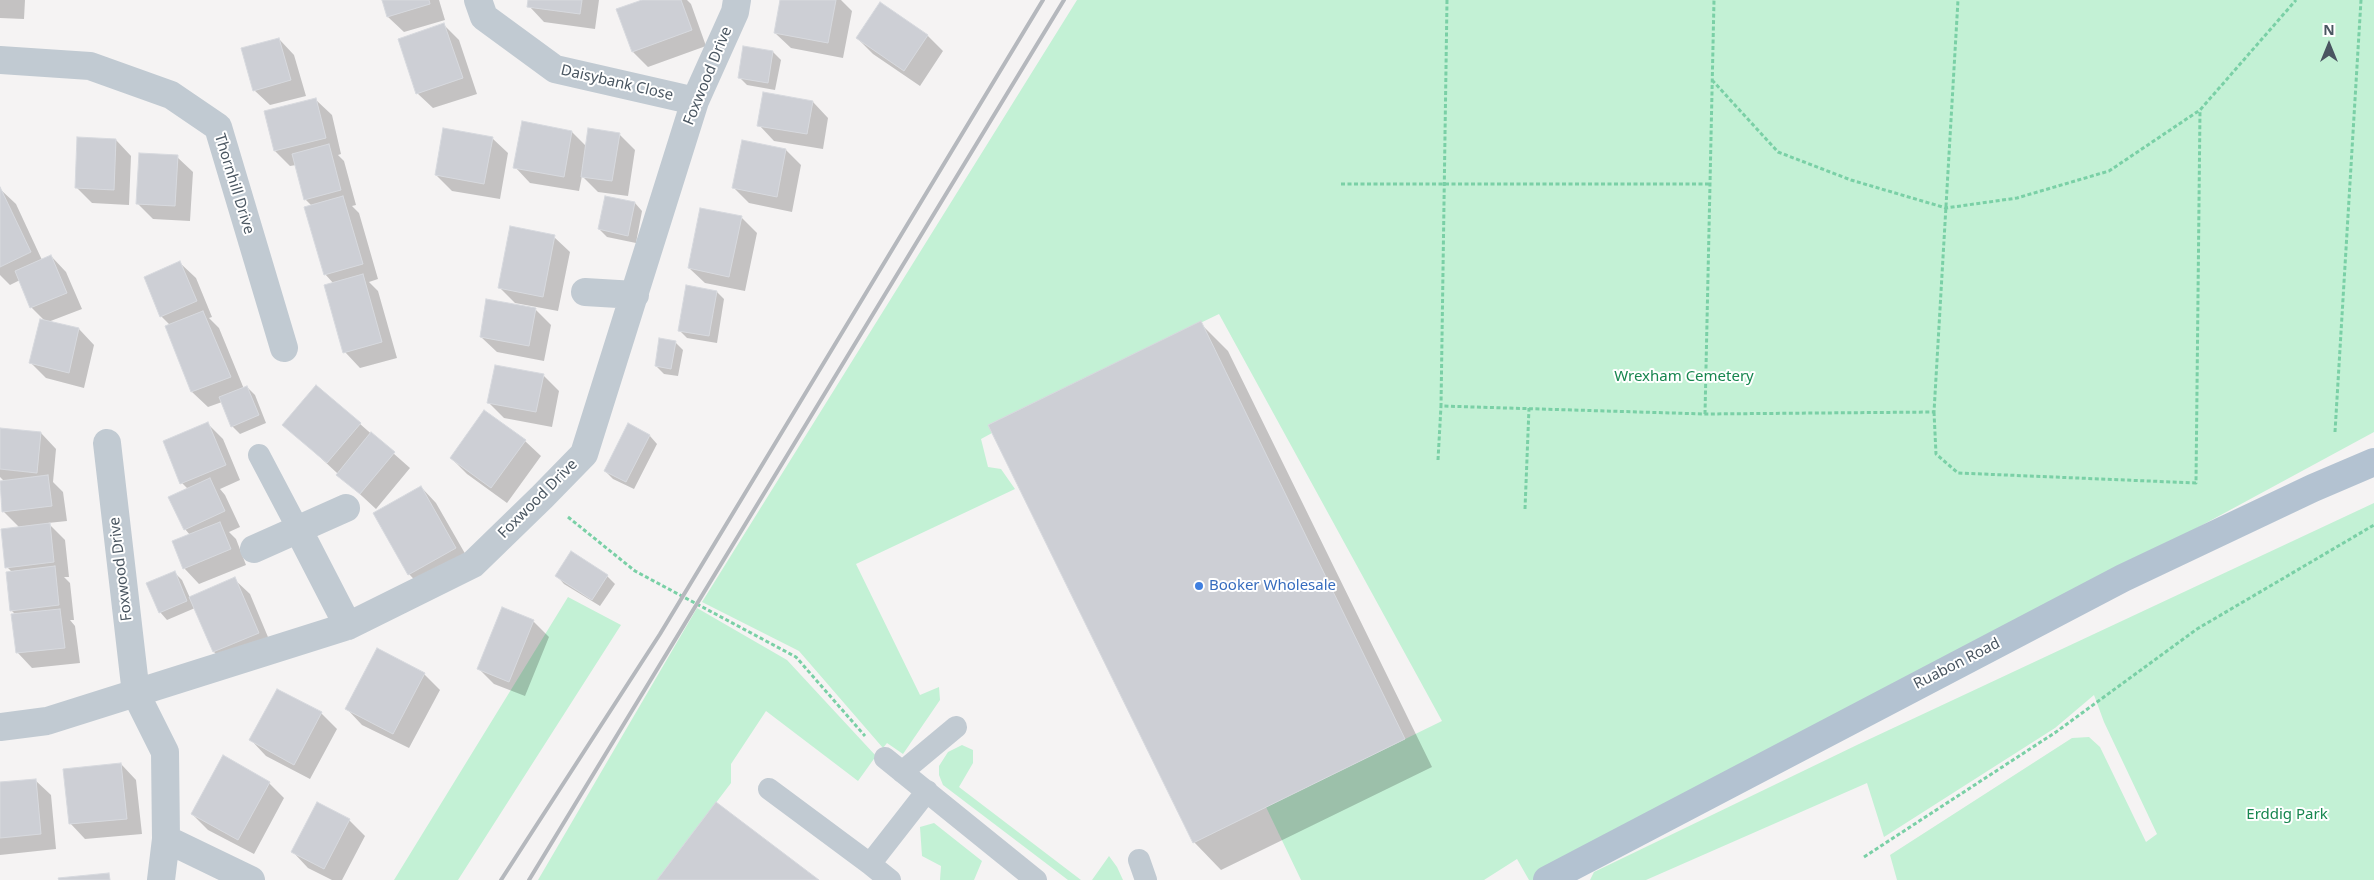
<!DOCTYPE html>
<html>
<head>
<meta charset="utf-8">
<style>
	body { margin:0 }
	#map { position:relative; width:2374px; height:880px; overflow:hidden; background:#f5f3f3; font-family:"Noto Sans",sans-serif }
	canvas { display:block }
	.north { position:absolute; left:2304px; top:20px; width:50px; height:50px; -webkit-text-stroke:4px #fff; paint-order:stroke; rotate:0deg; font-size:14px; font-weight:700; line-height:20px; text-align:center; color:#4a5661 }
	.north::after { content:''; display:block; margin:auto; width:18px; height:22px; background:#4a5661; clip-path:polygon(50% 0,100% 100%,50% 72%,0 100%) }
</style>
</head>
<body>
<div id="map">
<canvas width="2374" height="880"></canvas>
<div class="north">N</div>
</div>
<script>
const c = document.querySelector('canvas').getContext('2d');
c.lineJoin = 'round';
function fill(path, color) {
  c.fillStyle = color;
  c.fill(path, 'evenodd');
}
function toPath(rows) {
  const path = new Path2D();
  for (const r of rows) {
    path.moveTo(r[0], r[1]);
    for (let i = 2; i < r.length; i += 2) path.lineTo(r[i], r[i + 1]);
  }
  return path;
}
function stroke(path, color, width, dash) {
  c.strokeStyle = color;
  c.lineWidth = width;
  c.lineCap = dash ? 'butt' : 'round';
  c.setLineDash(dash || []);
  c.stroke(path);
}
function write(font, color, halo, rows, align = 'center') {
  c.font = font + ' "Noto Sans",sans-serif';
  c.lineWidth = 4;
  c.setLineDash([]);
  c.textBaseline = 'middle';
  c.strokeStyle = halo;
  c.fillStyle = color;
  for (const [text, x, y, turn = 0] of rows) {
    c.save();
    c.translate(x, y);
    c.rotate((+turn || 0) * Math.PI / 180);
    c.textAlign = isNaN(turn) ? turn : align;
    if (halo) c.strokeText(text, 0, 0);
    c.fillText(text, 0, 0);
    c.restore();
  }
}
fill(toPath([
	[1077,0,2374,0,2374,432,1547,880,1529,880,1517,859,1484,880,1301,880,1266,807,1442,721,1219,314,988,425,992,433,981,439,988,467,1001,469,1015,489,856,564,920,695,939,687,940,700,903,754,887,743,883,748,799,651,702,602],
	[2374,503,2374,880,1897,880,1890,855,2072,738,2089,737,2100,747,2146,842,2157,834,2104,722,2094,695,2055,728,1884,837,1867,783,1646,880,1590,880,1594,872,1859,744],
	[568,597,621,625,458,880,394,880],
	[697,608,787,660,876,756,858,781,766,711,731,764,731,783,657,880,538,880],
	[962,745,973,750,973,763,959,787,1081,880,1068,880,943,785,939,775,939,766,948,752],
	[934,823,982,861,974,880,940,880,941,866,922,856,920,827],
	[1109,856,1117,867,1123,880,1092,880]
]), '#c3f1d5');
fill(toPath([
	[0,0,25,0,24,19,0,18],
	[383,0,439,0,445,20,404,32,388,17],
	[529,0,599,0,595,29,544,22,529,6],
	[645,0,687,0,691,4,706,46,648,67,633,52],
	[781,0,841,0,852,11,843,58,791,48,775,33],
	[881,4,928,36,943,51,920,86,873,54,857,38],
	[444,25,459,40,477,94,433,108,417,93],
	[279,39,294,55,306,96,270,105,254,90],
	[744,47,773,52,781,60,775,90,747,85,739,77],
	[316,100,332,115,341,154,338,155,344,161,356,205,352,206,359,213,378,279,369,282,378,291,397,358,360,368,345,352,334,284,325,274,312,206,305,199,296,165,290,166,275,151],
	[813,102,828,118,823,149,774,141,759,125],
	[572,132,587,147,619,134,635,150,628,196,598,192,582,176,579,191,530,183,515,167],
	[492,138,508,153,500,199,452,191,436,175],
	[116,140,131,156,129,205,92,203,76,187],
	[786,150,801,165,792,212,749,203,734,188],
	[177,157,193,172,190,221,153,219,137,203],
	[0,189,16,204,42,260,51,256,66,272,82,309,48,322,79,329,94,345,84,388,46,378,31,363,46,322,31,307,20,280,10,285,0,275],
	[635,203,642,211,636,243,607,237,599,229],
	[741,217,757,233,745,291,705,283,689,268],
	[554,237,570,252,558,311,515,303,499,287],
	[180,263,196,278,212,317,209,318,219,328,244,389,247,387,255,395,266,423,240,434,232,426,222,402,208,407,192,392,166,326,170,325,161,316],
	[717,292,724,299,717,343,687,338,679,330],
	[533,307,551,325,544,361,497,352,481,337],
	[1200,323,1228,351,1432,767,1221,870,1194,842],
	[675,342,683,350,678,376,664,374,656,366],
	[543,375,559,391,552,427,504,418,488,402],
	[317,386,410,468,376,509,284,424],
	[208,424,223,439,240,480,220,489,225,495,240,527,229,532,236,539,246,565,199,584,184,568,190,535,185,529,188,489,182,483],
	[629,425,650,436,657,444,634,489,613,479,605,471],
	[0,429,41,433,56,449,53,482,63,492,67,521,48,523,65,540,69,577,64,577,70,583,74,620,70,620,75,626,80,663,32,668,17,652,16,615,11,610,12,572,7,567,20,528,3,511,0,482,5,482,0,477],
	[525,441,541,456,507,503,467,474,451,458],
	[421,487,436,503,471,564,424,590,409,574],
	[175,573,182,580,190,598,234,579,250,594,273,649,229,667,214,652,195,608,167,620,160,612],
	[557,576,607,576,615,584,600,606,564,584],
	[533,621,549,637,525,696,494,684,479,669],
	[424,674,440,690,409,748,362,725,347,709],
	[277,690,321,713,337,729,310,779,266,756,251,740],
	[121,764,136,780,142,834,85,839,70,823],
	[35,780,51,795,56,849,0,855,0,783],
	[269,783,284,798,254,854,208,830,192,814],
	[349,820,365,836,342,880,332,880,308,868,293,852]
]), '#0003');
const building = toPath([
	[382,0,429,0,430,4,387,17,382,0],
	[528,0,582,0,580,14,527,7,528,0],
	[642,0,681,0,692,30,632,52,616,9,642,0],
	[780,0,836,0,828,43,774,33,780,0],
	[880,2,928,35,904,71,856,38,880,2],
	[444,23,463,78,416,94,398,39,444,23],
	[279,38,291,80,253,91,241,48,279,38],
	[743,46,773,51,768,83,738,78,743,46],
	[763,92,813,101,807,134,757,126,763,92],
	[316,98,326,138,274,151,264,111,316,98],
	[522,121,572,131,564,177,513,168,522,121],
	[443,128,493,137,484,184,435,175,443,128],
	[588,128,620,133,612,181,581,177,588,128],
	[77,137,116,139,114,190,75,188,77,137],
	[742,140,786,149,777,197,732,188,742,140],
	[329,144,341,190,304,200,292,154,329,144],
	[139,153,178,155,175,206,136,204,139,153],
	[0,187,31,252,0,267,0,187],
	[343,196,363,264,324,275,304,207,343,196],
	[605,196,635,202,628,236,598,229,605,196],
	[700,208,742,216,729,277,688,268,700,208],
	[510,226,555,235,543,297,498,288,510,226],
	[51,255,67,293,30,308,15,271,51,255],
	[180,261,197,301,160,317,144,277,180,261],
	[363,274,382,342,343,353,324,285,363,274],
	[686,285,717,291,709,336,678,331,686,285],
	[486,299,536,308,529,346,480,337,486,299],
	[203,311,231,377,191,392,165,326,203,311],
	[40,319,79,328,69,373,29,363,40,319],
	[1201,321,1405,739,1193,843,988,425,1201,321],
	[659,338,676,341,671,369,655,366,659,338],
	[495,365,544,374,536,412,487,403,495,365],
	[316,385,361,423,327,463,282,425,316,385],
	[247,386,259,415,231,427,219,397,247,386],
	[484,410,526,440,491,488,450,458,484,410],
	[208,422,226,465,180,484,163,441,208,422],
	[628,423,650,435,626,482,604,471,628,423],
	[0,428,41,432,37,473,0,469,0,428],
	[371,432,395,452,360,494,336,475,371,432],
	[48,475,52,506,2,512,0,481,48,475],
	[210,478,225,511,184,530,168,497,210,478],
	[421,486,456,548,408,575,373,513,421,486],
	[220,522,231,549,183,569,172,541,220,522],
	[50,523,54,562,5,568,1,529,50,523],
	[571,551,608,575,592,600,555,576,571,551],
	[55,566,59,605,10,611,6,572,55,566],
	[175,571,187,601,159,613,146,583,175,571],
	[235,577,259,633,213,652,189,597,235,577],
	[502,607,534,620,509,682,477,669,502,607],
	[60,609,65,648,16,653,11,614,60,609],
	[377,648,425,673,393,734,345,709,377,648],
	[277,689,322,712,294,765,249,740,277,689],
	[223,755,270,782,238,840,191,814,223,755],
	[121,763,127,819,69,824,63,769,121,763],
	[36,779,41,834,0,838,0,782,36,779],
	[317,802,350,819,324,869,291,852,317,802],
	[716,802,819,880,657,880,716,802],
	[109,873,110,880,59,880,58,878,109,873]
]);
fill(building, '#cdcfd5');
stroke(building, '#d7d9de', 1);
stroke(toPath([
	[1447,0,1441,406,1705,414,1934,412,1958,0],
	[1712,80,1778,152,1851,180,1946,208,2017,198,2109,171,2200,110,2296,0],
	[1341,184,1710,184],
	[1934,412,1936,454,1958,473,2196,483,2200,110],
	[1705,414,1714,0],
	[2335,432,2361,0],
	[1438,460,1441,406],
	[1525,509,1529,408],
	[568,517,635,571,796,657,865,736],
	[1864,857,2056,732,2197,629,2374,525]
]), '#7ad0a6', 3, [4, 2.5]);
stroke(toPath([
	[259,455,298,529],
	[885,758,1036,880],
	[902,772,956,727],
	[769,789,870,864],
	[1139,860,1146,880],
	[890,880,870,864,927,791]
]), '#c1cad2', 22);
stroke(toPath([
	[478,0,484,17,555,69,695,101],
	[0,60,90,66,171,95,218,127,284,348],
	[585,292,635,295],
	[107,443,136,694,165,752,166,839,251,880],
	[298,529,348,626],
	[254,549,346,508],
	[0,727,47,721,348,626,473,564,542,497,584,454,695,101,735,12,737,0],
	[161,880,166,839]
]), '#c1cad2', 28);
stroke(toPath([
	[1547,880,2123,578,2313,488,2374,462]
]), '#b3c2d1', 28);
stroke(toPath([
	[501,880,660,634,1043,0],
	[529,880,1064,0]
]), '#b5b8bd', 4);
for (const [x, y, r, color] of [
	[1199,586,5,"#3f7fe0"]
]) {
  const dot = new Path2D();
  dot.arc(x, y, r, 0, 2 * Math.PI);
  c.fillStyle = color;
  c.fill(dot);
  stroke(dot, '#fff', 2);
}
write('15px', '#4a5661', '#fff', [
	["Foxwood Drive",708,76,-68],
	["Daisybank Close",617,83,13],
	["Thornhill Drive",234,184,73],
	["Foxwood Drive",538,499,-45],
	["Foxwood Drive",121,569,-97],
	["Ruabon Road",1957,664,-27]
]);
write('15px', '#17864f', '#fff', [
	["Wrexham Cemetery",1684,377],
	["Erddig Park",2287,815]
]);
write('15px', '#366cbe', '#fff', [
	["Booker Wholesale",1209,586]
], 'left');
</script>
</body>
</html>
